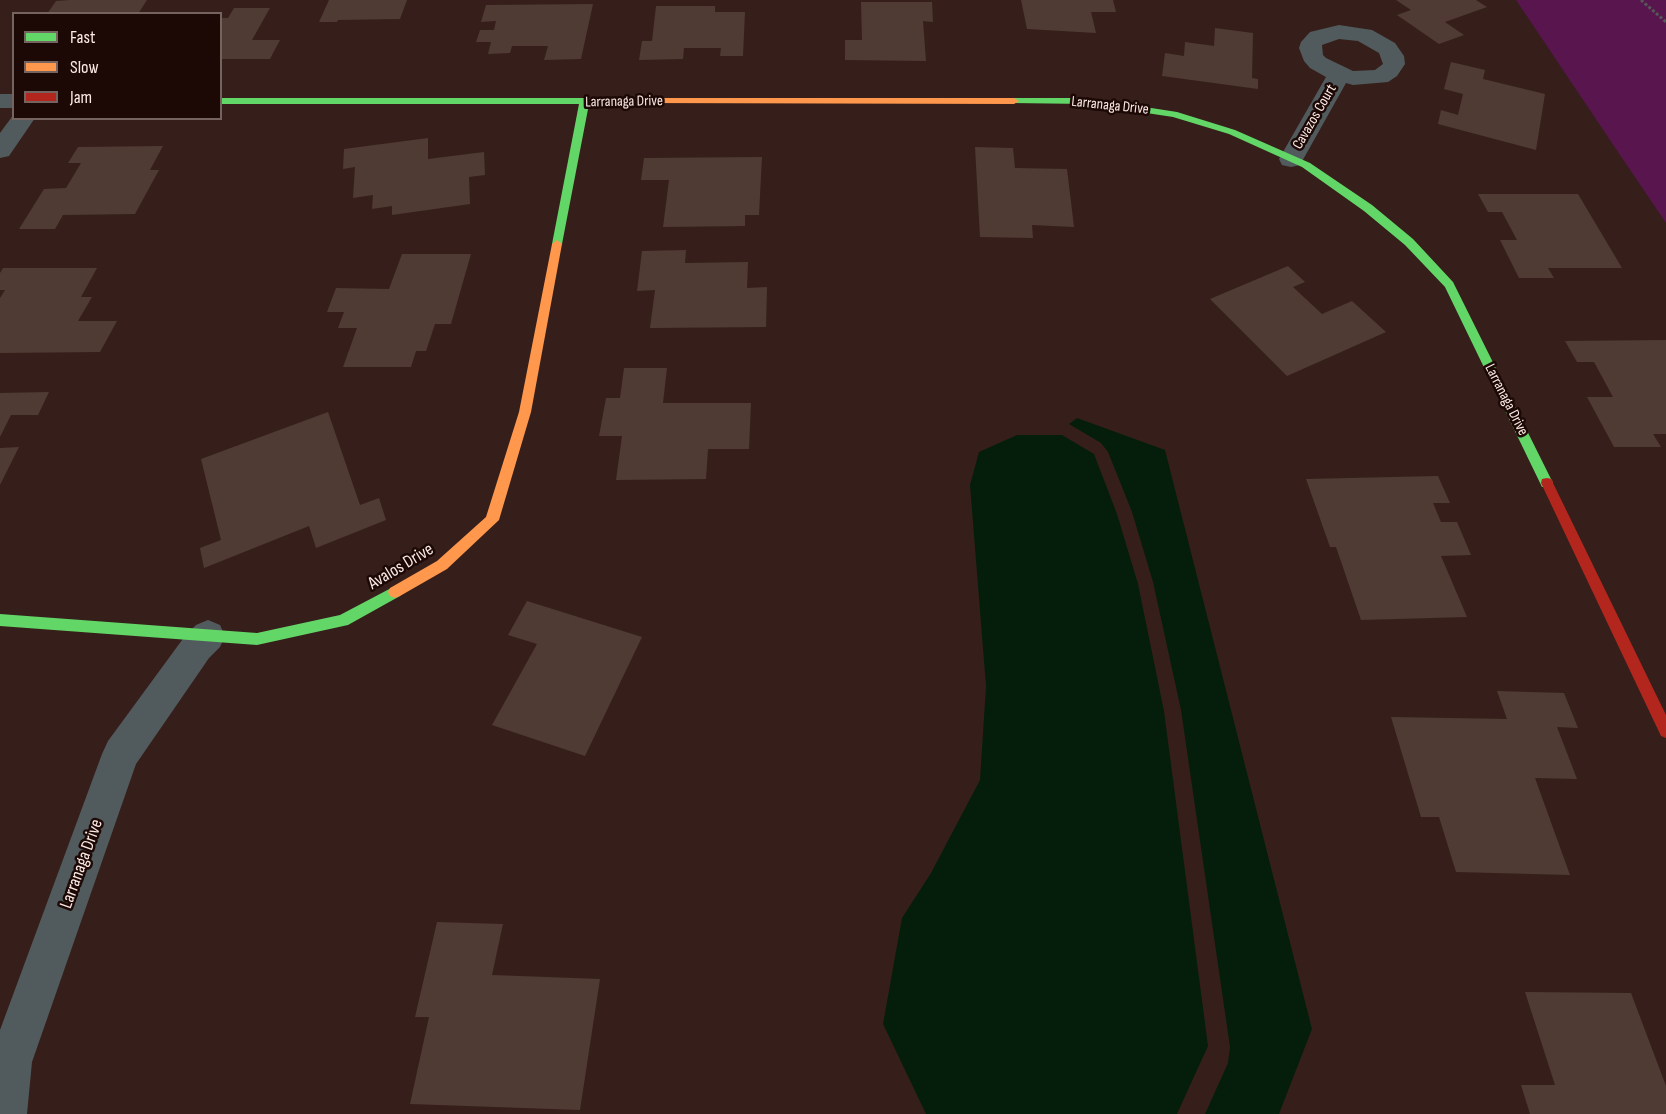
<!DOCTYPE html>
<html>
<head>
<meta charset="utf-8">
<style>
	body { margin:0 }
	#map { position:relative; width:1666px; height:1114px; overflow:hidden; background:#361f1a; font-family:"Sofia Sans Condensed",sans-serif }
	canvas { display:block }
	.legend { position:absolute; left:12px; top:12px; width:210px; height:108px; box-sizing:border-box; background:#1c0906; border:2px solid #75635f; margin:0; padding:8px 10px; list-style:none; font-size:18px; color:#fbe9e5 }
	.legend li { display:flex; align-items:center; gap:12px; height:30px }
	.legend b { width:30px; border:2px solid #75635f }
</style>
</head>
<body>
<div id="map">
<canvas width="1666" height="1114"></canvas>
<ul class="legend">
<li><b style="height:8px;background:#63d668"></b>Fast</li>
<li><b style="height:8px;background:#ff974d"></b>Slow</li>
<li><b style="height:8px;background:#b3261e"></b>Jam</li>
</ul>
</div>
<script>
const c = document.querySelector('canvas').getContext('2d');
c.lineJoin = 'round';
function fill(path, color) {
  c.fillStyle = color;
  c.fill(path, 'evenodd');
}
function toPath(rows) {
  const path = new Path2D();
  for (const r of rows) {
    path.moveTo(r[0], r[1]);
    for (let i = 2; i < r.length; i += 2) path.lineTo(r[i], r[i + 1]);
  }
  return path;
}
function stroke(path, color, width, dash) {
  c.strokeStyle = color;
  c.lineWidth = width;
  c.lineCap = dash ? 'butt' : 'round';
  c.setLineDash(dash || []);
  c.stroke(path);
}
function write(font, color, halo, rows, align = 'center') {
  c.font = font + ' "Sofia Sans Condensed",sans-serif';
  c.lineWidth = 5;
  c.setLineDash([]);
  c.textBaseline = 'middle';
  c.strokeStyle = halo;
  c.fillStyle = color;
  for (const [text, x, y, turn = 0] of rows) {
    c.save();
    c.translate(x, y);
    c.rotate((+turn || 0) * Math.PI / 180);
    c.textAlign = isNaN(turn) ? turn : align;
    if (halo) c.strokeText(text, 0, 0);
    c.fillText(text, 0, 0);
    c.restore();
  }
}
fill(toPath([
	[1516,0,1666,0,1666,223,1620,155]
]), '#58154e');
fill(toPath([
	[1077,418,1165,450,1312,1029,1279,1114,1205,1114,1228,1063,1230,1047,1181,710,1153,582,1132,512,1108,452,1101,443,1069,424],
	[1017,435,1062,435,1094,454,1117,514,1138,584,1164,711,1208,1046,1177,1114,926,1114,883,1024,902,918,931,873,980,780,986,686,970,485,979,452]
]), '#051e0b');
fill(toPath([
	[70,0,147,0,138,14,47,14,56,1],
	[329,0,407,0,400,19,338,20,337,22,319,22],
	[1021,0,1113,0,1116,12,1091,12,1096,33,1027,29],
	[1396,0,1476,0,1487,7,1445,22,1464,35,1439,44,1397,15,1411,10],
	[861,2,932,2,933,22,923,21,926,61,845,60,845,40,862,40],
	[593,4,581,59,544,60,548,46,512,46,510,53,488,54,491,42,476,42,480,30,494,30,496,21,481,22,486,5],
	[656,6,715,6,715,12,745,12,743,56,720,56,721,48,684,48,683,59,639,60,642,41,652,41],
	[234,8,270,8,252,40,280,40,270,59,220,59,220,18,228,18],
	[1215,28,1253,33,1252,78,1258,79,1258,89,1162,76,1165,53,1184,56,1185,42,1214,46],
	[1451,62,1485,70,1483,79,1545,94,1536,150,1438,124,1441,110,1458,115,1463,94,1444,89],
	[428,138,428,159,484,152,485,175,469,177,470,204,392,215,392,206,372,209,373,195,353,198,355,167,343,169,344,149],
	[163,146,150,170,159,170,135,214,63,215,55,229,19,229,44,189,66,188,81,163,68,163,78,147],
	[975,147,1013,148,1015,168,1067,169,1074,227,1032,225,1033,238,980,237],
	[762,157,759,215,745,215,745,226,663,227,669,180,641,180,644,158],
	[1478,194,1578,194,1622,268,1548,268,1554,278,1519,278,1500,240,1517,240,1502,212,1488,212],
	[686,250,685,263,748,262,747,288,767,287,766,327,650,328,655,290,637,291,642,251],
	[402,254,471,254,451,324,435,324,426,351,416,351,411,367,343,367,357,328,338,328,344,312,327,312,336,288,389,289],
	[1288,266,1305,282,1293,287,1322,314,1352,301,1386,332,1287,376,1210,299],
	[3,268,97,268,81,297,92,297,78,321,117,321,100,352,0,353,0,298,5,290,0,290,0,273],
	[1666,340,1666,434,1653,434,1661,447,1614,447,1587,397,1613,397,1594,362,1577,362,1565,341],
	[624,368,667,368,663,403,751,403,749,449,708,449,706,479,616,480,622,436,599,436,606,398,620,398],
	[49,392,38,415,11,415,0,437,0,393],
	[328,412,360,505,379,498,386,520,316,548,309,526,204,568,200,548,221,540,201,459],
	[19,447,0,485,0,448],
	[1438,476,1450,503,1433,503,1441,522,1457,522,1471,555,1441,556,1467,617,1361,620,1336,547,1330,547,1306,479],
	[527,601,642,637,585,756,492,725,537,644,508,635],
	[1497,691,1564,693,1578,728,1557,727,1577,779,1535,778,1570,875,1456,872,1439,817,1421,817,1391,717,1507,719],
	[437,922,503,924,492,975,600,979,580,1110,410,1104,429,1017,415,1017],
	[1525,992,1631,993,1666,1086,1666,1114,1530,1114,1521,1085,1555,1085]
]), '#4f3b33');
stroke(toPath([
	[1641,0,1666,22]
]), '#565757', 3, [3, 2]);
fill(toPath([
	[1339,25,1372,30,1395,43,1404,56,1405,64,1397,76,1388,82,1353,85,1346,83,1300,165,1291,167,1282,165,1279,159,1326,77,1310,68,1304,61,1299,48,1301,42,1310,32,1339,25],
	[1339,39,1358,41,1379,53,1383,64,1375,70,1353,71,1326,58,1323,55,1322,45,1339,39],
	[0,94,14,94,14,108,0,108,0,94],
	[14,114,14,118,35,118,9,156,0,158,0,133,14,114],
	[208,620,220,625,225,636,220,647,209,658,136,764,32,1062,27,1114,0,1114,0,1030,102,754,108,741,185,636,196,625,208,620]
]), '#515b5d');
fill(toPath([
	[220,98,642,98,647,101,642,104,589,104,562,244,557,248,552,244,579,104,220,104,220,98],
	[1014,98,1087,98,1177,112,1235,130,1310,163,1372,205,1413,239,1453,282,1553,483,1552,487,1542,487,1445,287,1405,245,1364,211,1302,167,1229,134,1173,117,1087,104,1011,103,1009,101,1014,98],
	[395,586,400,588,402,592,400,596,348,625,257,645,0,626,0,614,257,633,340,615,395,586]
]), '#63d668');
fill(toPath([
	[642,98,1014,98,1019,101,1014,104,639,103,639,99,642,98],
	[557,240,562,244,531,412,499,520,447,569,400,596,395,598,390,596,388,592,390,588,437,561,486,517,519,412,552,244,557,240]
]), '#ff974d');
fill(toPath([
	[1547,478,1552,479,1553,483,1666,715,1666,738,1661,736,1541,483,1542,479,1547,478]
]), '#b3261e');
write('15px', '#fbe9e5', '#1c0906', [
	["Larranaga Drive",624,102,-1],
	["Larranaga Drive",1110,106,6],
	["Cavazos Court",1315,117,-60],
	["Larranaga Drive",1506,400,63]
]);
write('18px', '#fbe9e5', '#1c0906', [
	["Avalos Drive",401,567,-31],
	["Larranaga Drive",82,864,-70]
]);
</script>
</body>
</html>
